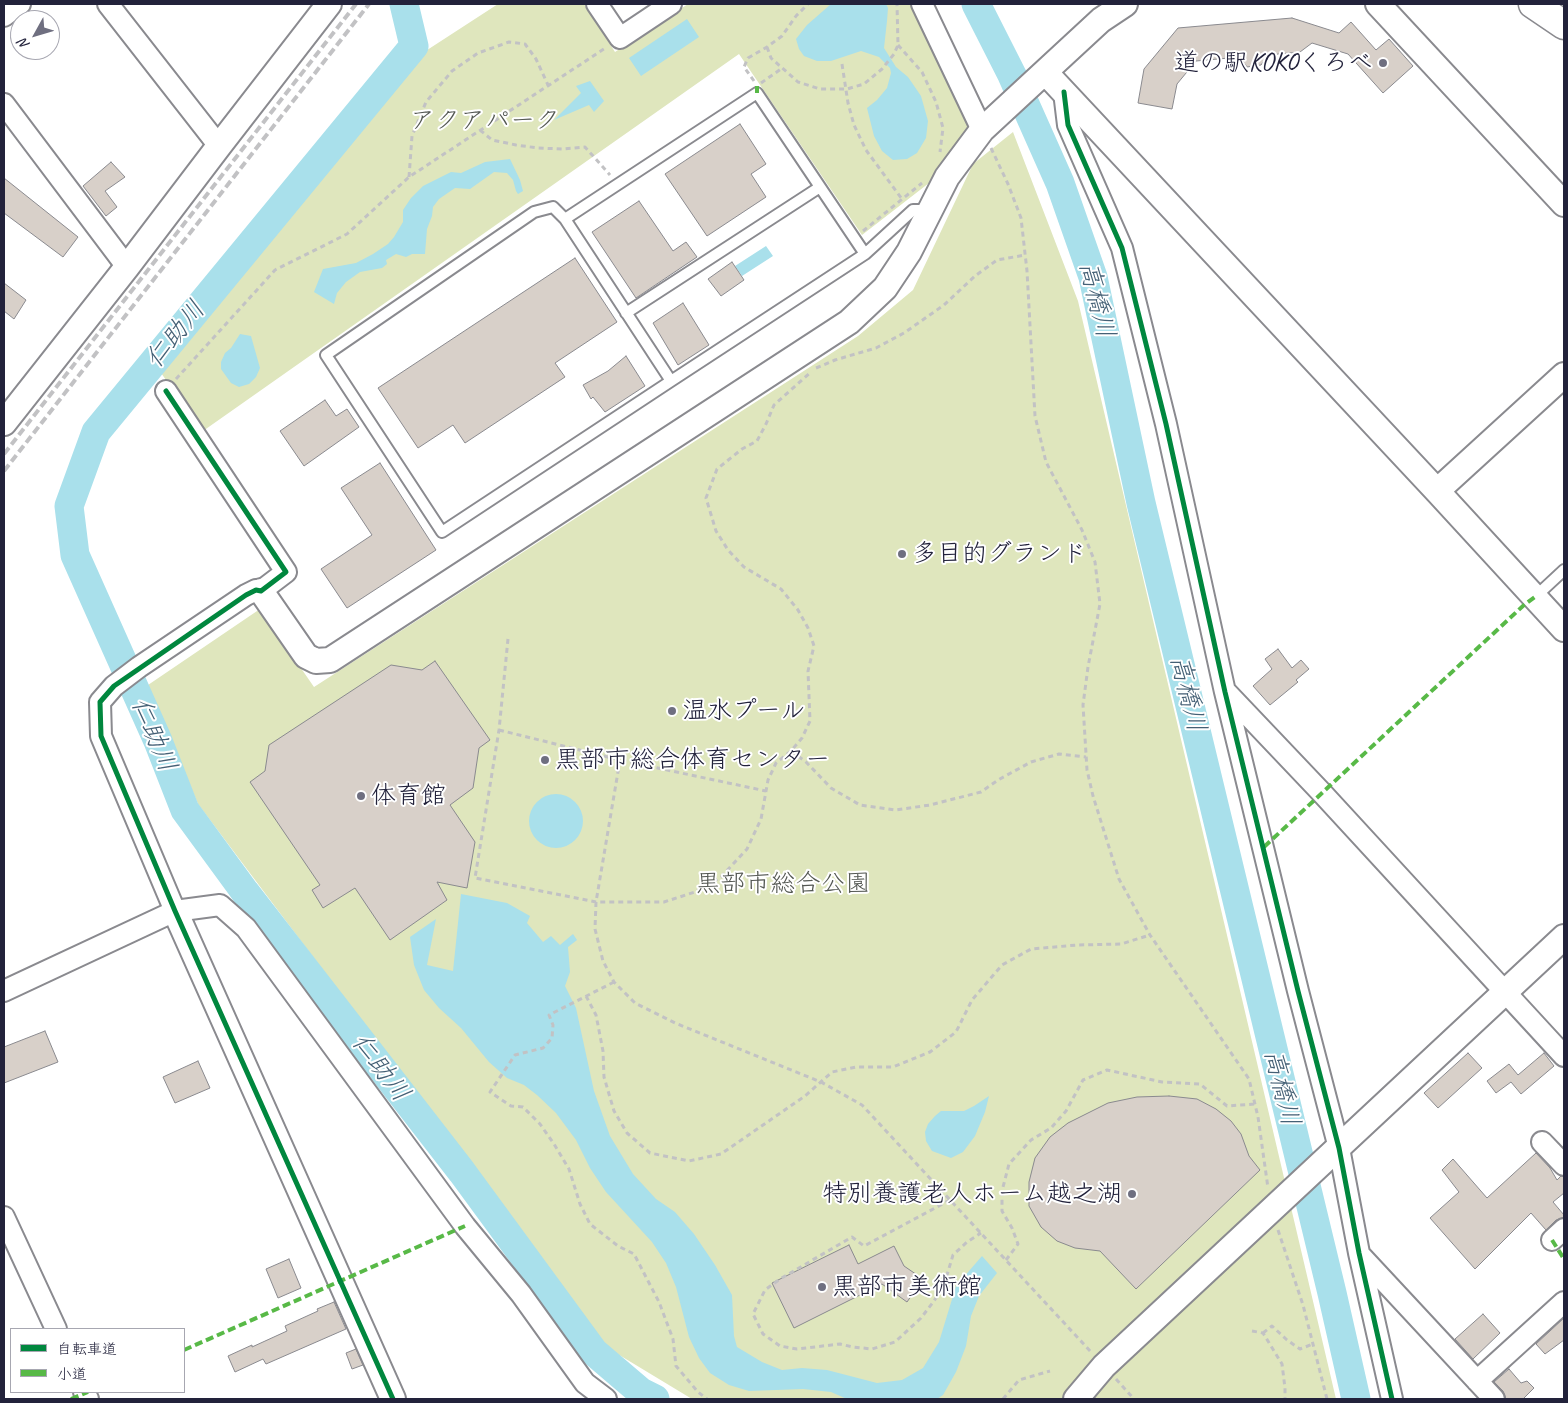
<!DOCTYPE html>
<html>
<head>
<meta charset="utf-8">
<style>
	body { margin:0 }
	#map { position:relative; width:1568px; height:1403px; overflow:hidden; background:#fff; font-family:Caveat,"Klee One",sans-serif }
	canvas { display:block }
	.frame { position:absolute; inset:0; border:5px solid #22223b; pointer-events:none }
	.legend { position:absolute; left:10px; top:1328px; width:175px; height:65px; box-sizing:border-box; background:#fff; border:1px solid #a7a7b1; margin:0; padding:6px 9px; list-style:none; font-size:15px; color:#22223b }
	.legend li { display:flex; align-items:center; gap:10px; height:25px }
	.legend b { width:25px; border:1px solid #a7a7b1 }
	.north { position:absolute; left:10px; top:10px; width:50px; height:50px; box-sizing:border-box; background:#fff; border:1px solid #a7a7b1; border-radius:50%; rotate:231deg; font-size:14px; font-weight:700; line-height:20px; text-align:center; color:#22223b }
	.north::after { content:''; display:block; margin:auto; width:18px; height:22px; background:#6f6f80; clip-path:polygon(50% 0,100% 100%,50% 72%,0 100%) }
</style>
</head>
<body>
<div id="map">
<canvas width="1568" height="1403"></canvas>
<div class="frame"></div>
<ul class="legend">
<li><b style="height:6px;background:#00873e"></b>自転車道</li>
<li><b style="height:6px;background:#58b947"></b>小道</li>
</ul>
<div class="north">N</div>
</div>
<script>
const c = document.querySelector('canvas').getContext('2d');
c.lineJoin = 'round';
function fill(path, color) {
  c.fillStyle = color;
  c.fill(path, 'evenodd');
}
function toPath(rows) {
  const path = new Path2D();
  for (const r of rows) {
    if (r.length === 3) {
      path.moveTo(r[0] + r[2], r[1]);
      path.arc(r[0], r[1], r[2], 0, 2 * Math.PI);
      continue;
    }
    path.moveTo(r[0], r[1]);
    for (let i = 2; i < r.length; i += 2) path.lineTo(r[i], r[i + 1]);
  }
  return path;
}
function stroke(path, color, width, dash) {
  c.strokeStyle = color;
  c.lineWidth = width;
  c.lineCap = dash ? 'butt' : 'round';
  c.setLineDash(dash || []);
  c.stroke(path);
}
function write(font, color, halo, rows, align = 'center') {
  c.font = font + ' Caveat,"Klee One",sans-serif';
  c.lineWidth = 4;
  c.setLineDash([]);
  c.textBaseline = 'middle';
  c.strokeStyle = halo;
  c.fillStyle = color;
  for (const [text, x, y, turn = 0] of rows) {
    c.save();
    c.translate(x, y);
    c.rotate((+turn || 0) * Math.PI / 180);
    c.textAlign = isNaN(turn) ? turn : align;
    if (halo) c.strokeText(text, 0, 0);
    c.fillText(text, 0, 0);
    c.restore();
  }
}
fill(toPath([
	[498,4,584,4,615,52,688,4,911,4,970,128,929,183,862,235,739,54,203,431,161,373,421,54],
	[1013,132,1078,301,1336,1399,692,1399,606,1347,198,804,148,685,260,609,314,687,858,336,913,290,973,164]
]), '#dfe6bd');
fill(toPath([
	[831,4,886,4,888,8,887,21,884,48,896,67,908,77,921,96,928,121,926,138,917,153,907,159,893,160,882,151,874,136,867,108,877,100,887,88,891,73,890,68,879,57,861,51,831,61,817,61,804,56,799,49,796,39,807,25],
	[687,19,699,37,641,76,629,58],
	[590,81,604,101,594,112,589,105,554,120,581,93,576,86],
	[510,159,520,180,523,191,518,194,516,191,513,180,507,173,494,172,470,189,455,188,439,199,433,207,432,216,427,229,425,254,412,254,406,257,396,254,386,260,387,264,382,268,360,272,346,282,337,293,334,304,314,292,323,269,356,263,373,254,388,244,394,237,403,222,403,210,411,198,423,186,451,172,461,173,485,162],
	[766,246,773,256,742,276,735,266],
	[240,334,251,336,260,368,256,377,249,384,239,387,231,383,221,369,221,362,225,353,231,348],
	[556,821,27],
	[461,894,507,903,530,916,527,923,543,942,551,936,560,945,573,934,577,940,568,947,570,972,565,986,576,1008,594,1091,610,1136,633,1174,656,1199,675,1212,694,1234,715,1265,732,1295,734,1336,737,1347,762,1362,782,1370,802,1368,827,1370,877,1383,902,1380,923,1368,939,1342,956,1286,982,1256,997,1273,979,1296,971,1316,966,1346,956,1372,943,1395,937,1399,847,1399,831,1392,803,1389,749,1391,729,1385,710,1373,699,1358,689,1337,676,1287,666,1263,652,1242,606,1192,590,1168,576,1140,556,1113,537,1095,524,1085,507,1078,489,1062,461,1028,439,1008,424,990,414,965,410,937,436,919,427,965,453,971],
	[989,1096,985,1112,975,1136,963,1152,951,1158,932,1151,926,1141,925,1132,928,1124,935,1116,941,1111,964,1111,974,1106]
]), '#a9e0eb');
stroke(toPath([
	[404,4,414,46,96,432,69,506,75,555,158,741,185,810,245,892,462,1172,594,1352,641,1392,655,1399],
	[976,4,1012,75,1060,183,1093,277,1141,503,1332,1293,1356,1399]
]), '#a9e0eb', 29);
const building = toPath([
	[1292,18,1339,33,1351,22,1376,50,1389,39,1413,66,1383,93,1348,54,1312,43,1300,52,1268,55,1261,65,1247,67,1240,57,1196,61,1177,84,1172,109,1138,103,1144,69,1178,28,1292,18],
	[740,124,766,164,751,174,766,197,707,236,665,174,740,124],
	[111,162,125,177,105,191,117,207,106,216,83,186,111,162],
	[4,178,78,237,63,257,4,213,4,178],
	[639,201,673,251,686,242,697,257,636,298,592,232,639,201],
	[575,258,617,322,555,363,565,377,465,443,453,425,418,448,378,388,575,258],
	[732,262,744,280,721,296,708,279,732,262],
	[4,283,26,300,14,319,4,311,4,283],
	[683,303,709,345,678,365,653,323,683,303],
	[626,356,645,386,605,412,593,397,591,399,583,385,608,371,626,356],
	[325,400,336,416,347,409,359,427,304,466,280,431,325,400],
	[380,463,436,550,347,608,321,569,372,535,341,488,380,463],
	[1278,649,1292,668,1301,660,1309,669,1296,680,1298,682,1270,705,1253,686,1272,669,1265,659,1278,649],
	[435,661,490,740,479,748,473,788,450,805,475,842,467,888,437,882,447,900,390,940,355,888,323,908,312,890,320,885,250,782,265,771,269,745,391,665,422,670,435,661],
	[45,1031,58,1062,4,1083,4,1047,45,1031],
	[1468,1053,1482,1068,1438,1108,1424,1093,1468,1053],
	[1544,1053,1554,1066,1521,1094,1511,1082,1496,1093,1487,1081,1509,1064,1518,1075,1544,1053],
	[198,1061,210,1088,175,1103,163,1077,198,1061],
	[1169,1096,1197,1099,1216,1109,1231,1121,1241,1134,1249,1156,1260,1170,1136,1289,1100,1251,1075,1248,1057,1241,1041,1227,1029,1206,1029,1182,1035,1158,1050,1137,1068,1123,1108,1103,1137,1097,1169,1096],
	[1536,1153,1550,1168,1557,1180,1561,1176,1564,1177,1564,1193,1553,1202,1564,1215,1564,1217,1556,1220,1546,1230,1531,1213,1475,1269,1430,1218,1459,1192,1442,1170,1453,1159,1487,1198,1536,1153],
	[849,1245,858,1264,894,1246,904,1266,923,1279,907,1302,882,1284,794,1328,772,1283,849,1245],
	[289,1259,301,1288,278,1298,266,1269,289,1259],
	[334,1302,346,1329,266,1364,263,1359,235,1372,228,1356,252,1345,252,1347,287,1331,285,1326,318,1311,317,1309,334,1302],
	[1483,1314,1500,1333,1473,1359,1455,1339,1483,1314],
	[1564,1318,1564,1340,1545,1354,1536,1344,1564,1318],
	[356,1349,363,1365,352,1369,346,1353,356,1349],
	[1509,1369,1521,1383,1527,1381,1534,1388,1523,1399,1506,1399,1503,1391,1494,1382,1509,1369]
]);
fill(building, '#d8d0c9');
stroke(building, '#8a8a8f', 1);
const service = toPath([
	[565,219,757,93,865,254],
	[626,313,820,187],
	[671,381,565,219,553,207,534,212,326,355,442,532,671,381,865,254,913,210,929,210],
	[1535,597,1564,570]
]);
const minor = toPath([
	[108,4,219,146],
	[597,4,620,38,671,4],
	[922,4,982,130],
	[4,16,20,4],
	[1064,92,1068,125,1122,248,1166,424,1225,692,1298,991,1339,1148,1359,1253,1392,1399],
	[4,104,127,267],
	[166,391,286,572,261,591,256,590,246,595,139,667,114,686,100,702,101,736,175,911],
	[1227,693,1322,793,1564,1056],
	[4,991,175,911,220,905,246,928,465,1226,521,1294,585,1383,606,1399],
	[1542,1142,1564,1165],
	[4,1217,56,1329],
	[1552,1240,1564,1229],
	[1360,1255,1494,1399],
	[1477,1381,1564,1302],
	[84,1392,88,1399]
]);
const tertiary = toPath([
	[1378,4,1564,204],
	[1045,72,1437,491,1564,629],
	[4,423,127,267,219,146,329,4],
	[1437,491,1564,375],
	[261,591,306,656,316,661,330,660,849,322,885,288,909,252,947,177,982,130,1101,20,1125,4],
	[175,911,393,1399],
	[1076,1399,1104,1366,1564,937]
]);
const secondary = toPath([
	[1533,4,1564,25]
]);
stroke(service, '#8a8a8f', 14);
stroke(minor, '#8a8a8f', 24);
stroke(tertiary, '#8a8a8f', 28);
stroke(secondary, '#8a8a8f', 31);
stroke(toPath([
	[898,45,922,72,936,102,943,128,940,152],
	[767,47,771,58,798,82,820,89,847,89,864,84,882,69,894,54,898,45,897,4],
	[842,64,848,103,854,125,866,150,902,199],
	[754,81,744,67,748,58,767,47,782,36,796,16,808,4],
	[761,83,781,69],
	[480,130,492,140,516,145,538,148,563,149,585,147,610,175],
	[991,148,1008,184,1021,218,1027,271,1035,416,1046,462,1082,530,1095,562,1100,604,1088,667,1083,705,1087,770,1093,796,1119,879,1150,935,1249,1079,1258,1117,1268,1188],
	[409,177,412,136,426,102,452,71,478,53,509,42,525,44,536,59,548,85],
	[863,231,922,183],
	[816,368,835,360,876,348,904,333,944,305,975,276,997,260,1025,255],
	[176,379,275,270,347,234,409,177,607,47],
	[508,639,499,730,475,878,596,902,664,902,695,892,721,877,747,849,761,819,768,780,776,763,791,751,802,738,810,721,808,671,814,646,808,628,798,610,781,589,744,567,728,550,716,531,706,498,717,469,742,449,757,441,766,424,774,405,811,372],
	[499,730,620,760,766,791],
	[791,751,806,762,831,788,860,805,895,810,930,805,981,792,998,780,1031,762,1059,754,1086,757],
	[620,760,596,902,595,929,603,961,614,982,635,1003,675,1023,821,1082,862,1105,1092,1353],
	[614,982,549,1015,553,1025,552,1038,543,1048,515,1055,490,1092,511,1106,523,1107,540,1124,554,1144,569,1169,580,1204,590,1224,618,1246,634,1254,659,1302,673,1339,676,1366,698,1392,707,1399],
	[586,996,596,1015,603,1051,604,1077,614,1111,627,1133,650,1153,689,1161,721,1154,805,1096,832,1072,856,1067,893,1067,930,1052,956,1032,972,1000,1002,965,1031,949,1077,945,1121,944,1150,935],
	[950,1200,864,1246,852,1237,780,1279,765,1290,753,1314,763,1334,780,1346,797,1349,840,1344,853,1347,872,1349,895,1342,921,1318,934,1301,944,1285,953,1255,967,1242,981,1233],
	[1278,1230,1303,1305,1327,1399],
	[1006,1260,1018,1244,1012,1228,1002,1211,1002,1191,1009,1164,1031,1140,1051,1128,1066,1111,1083,1080,1107,1070,1162,1082,1200,1084,1227,1106,1255,1104],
	[1252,1331,1263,1333,1282,1364,1285,1388,1285,1399],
	[1263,1333,1272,1326,1287,1340,1300,1349,1313,1344],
	[1116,1379,1134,1399],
	[1003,1399,1019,1380,1050,1371]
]), '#c2c2c4', 3, [5, 4]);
stroke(service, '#fff', 10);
stroke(minor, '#fff', 20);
stroke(tertiary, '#fff', 24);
stroke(secondary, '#fff', 28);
stroke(toPath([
	[4,454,356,4],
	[4,471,369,4]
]), '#c2c2c4', 4, [8, 4]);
stroke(toPath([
	[757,86,757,93],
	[1264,847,1524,605,1535,597],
	[1552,1240,1564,1259],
	[184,1350,465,1226],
	[71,1399,88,1392]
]), '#58b947', 4, [8, 4]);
stroke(toPath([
	[1064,92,1068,125,1122,248,1166,424,1225,692,1298,991,1339,1148,1359,1253,1392,1399],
	[166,391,286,572,261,591,256,590,246,595,114,686,100,702,101,736,175,911,393,1399]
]), '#00873e', 5);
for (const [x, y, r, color] of [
	[1383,63,5,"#6f6f80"],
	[902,554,5,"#6f6f80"],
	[672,711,5,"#6f6f80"],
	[545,760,5,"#6f6f80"],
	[361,796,5,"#6f6f80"],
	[1132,1194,5,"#6f6f80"],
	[822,1287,5,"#6f6f80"]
]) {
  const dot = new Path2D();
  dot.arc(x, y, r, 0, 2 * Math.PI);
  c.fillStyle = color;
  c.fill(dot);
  stroke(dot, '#fff', 2);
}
write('25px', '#22223b', '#fff', [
	["道の駅KOKOくろべ",1373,63,"right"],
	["多目的グランド",912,554],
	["温水プール",682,711],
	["黒部市総合体育センター",555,760],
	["体育館",371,796],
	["特別養護老人ホーム越之湖",1122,1194,"right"],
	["黒部市美術館",832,1287]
], 'left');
write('25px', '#535752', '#fff', [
	["アクアパーク",485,121],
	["黒部市総合公園",783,884]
]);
write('italic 26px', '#446075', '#fff', [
	["高橋川",1096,300,76],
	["仁助川",176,335,-51],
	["高橋川",1187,694,76],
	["仁助川",153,735,67],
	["仁助川",380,1068,53],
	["高橋川",1281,1088,76]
]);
</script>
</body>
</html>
